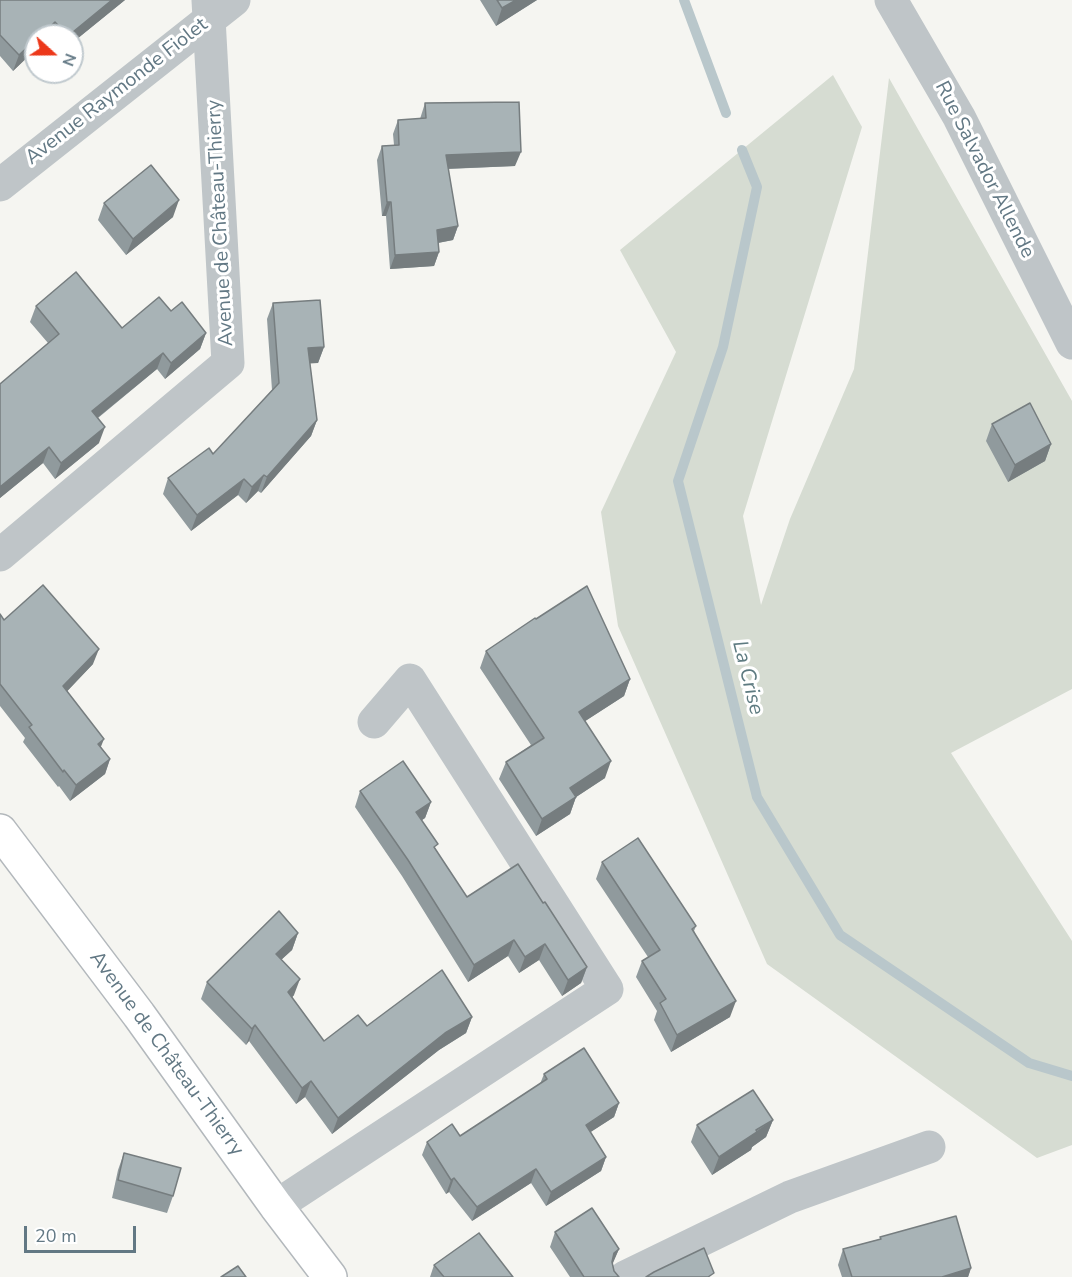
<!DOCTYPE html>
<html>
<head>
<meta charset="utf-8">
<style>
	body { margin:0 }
	#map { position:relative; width:1072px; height:1277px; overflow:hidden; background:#f5f5f1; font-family:"Nunito Sans",sans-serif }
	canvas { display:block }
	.north { position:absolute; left:24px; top:24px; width:60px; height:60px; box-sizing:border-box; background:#fff; border:2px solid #c0c9ce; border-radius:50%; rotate:111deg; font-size:16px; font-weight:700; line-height:24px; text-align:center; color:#627884 }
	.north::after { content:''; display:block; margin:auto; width:21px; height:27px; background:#ec381a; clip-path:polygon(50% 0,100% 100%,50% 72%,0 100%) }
	.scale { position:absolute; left:24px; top:1226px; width:112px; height:27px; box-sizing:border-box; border:3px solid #627884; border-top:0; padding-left:8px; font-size:18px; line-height:21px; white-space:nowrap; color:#627884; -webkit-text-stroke:4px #fff; paint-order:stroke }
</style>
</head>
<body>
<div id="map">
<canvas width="1072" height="1277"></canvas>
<div class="north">N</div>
<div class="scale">20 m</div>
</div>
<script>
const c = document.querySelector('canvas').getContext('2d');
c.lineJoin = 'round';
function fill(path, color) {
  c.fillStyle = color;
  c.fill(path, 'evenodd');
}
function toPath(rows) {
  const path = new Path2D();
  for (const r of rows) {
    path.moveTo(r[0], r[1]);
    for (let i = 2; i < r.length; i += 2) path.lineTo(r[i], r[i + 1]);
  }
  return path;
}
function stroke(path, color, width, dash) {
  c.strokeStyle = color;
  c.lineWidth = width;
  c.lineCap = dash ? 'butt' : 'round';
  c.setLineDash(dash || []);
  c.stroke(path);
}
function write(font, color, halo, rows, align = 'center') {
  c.font = font + ' "Nunito Sans",sans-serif';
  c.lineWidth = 6;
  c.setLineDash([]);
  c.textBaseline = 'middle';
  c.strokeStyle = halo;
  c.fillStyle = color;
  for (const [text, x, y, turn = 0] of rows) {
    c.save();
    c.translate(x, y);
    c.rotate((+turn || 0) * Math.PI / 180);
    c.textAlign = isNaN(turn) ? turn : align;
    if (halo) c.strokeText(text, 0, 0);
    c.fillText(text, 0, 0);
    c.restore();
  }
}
fill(toPath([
	[833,75,862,127,743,516,761,605,790,519,854,369,889,78,1072,401,1072,689,951,753,1072,941,1072,1145,1037,1158,767,964,618,626,601,512,676,352,620,250]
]), '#d6dcd2');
stroke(toPath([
	[684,0,726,113],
	[742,150,757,187,723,347,678,481,757,797,840,935,1029,1063,1072,1076]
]), '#b9c7cb', 10);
const major = toPath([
	[0,831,139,1015,276,1206,330,1277]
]);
stroke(major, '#b3b8bc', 36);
stroke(toPath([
	[891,0,959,117,1072,343],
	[0,185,234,0],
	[0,555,228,363,208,0],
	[276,1206,607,989,410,680,374,722],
	[625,1277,790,1197,929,1147]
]), '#bfc5c8', 33);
stroke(major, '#fff', 33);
fill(toPath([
	[0,0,125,0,72,43,72,36,36,36,36,49,13,71,0,56],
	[480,0,537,0,496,26],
	[425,103,515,166,448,169,458,226,453,240,438,243,439,252,434,266,390,269,386,216,382,216,377,160,382,146,394,145,393,134,398,120,420,119],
	[104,203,173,217,126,255,98,220],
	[273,303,324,347,318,363,310,363,317,420,311,436,261,493,258,491,246,503,238,495,191,531,163,494,168,478,213,454,272,390,267,319],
	[36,306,122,328,171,311,206,333,200,349,165,379,157,369,98,418,99,443,55,479,43,463,0,498,0,384,48,343,30,322],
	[992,424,1051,444,1045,461,1008,482,986,441],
	[0,614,4,620,93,664,67,691,101,747,110,759,105,774,70,801,59,786,58,787,23,742,25,738,0,706],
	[536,619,630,679,624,696,585,721,605,778,576,797,570,814,536,836,499,779,506,762,531,745,480,668,486,651],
	[360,791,431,802,425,818,421,820,436,850,467,897,543,903,587,967,581,983,562,996,539,960,519,973,508,956,468,982,402,876,355,807],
	[602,862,696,926,694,931,730,1017,671,1052,654,1020,657,1011,636,977,642,961,648,957,596,879],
	[298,933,292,950,281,960,294,995,292,997,324,1041,367,1026,472,1017,466,1033,439,1050,332,1134,305,1097,296,1104,249,1041,246,1045,201,999,207,982],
	[544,1074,619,1103,614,1117,590,1132,606,1157,601,1171,546,1206,531,1183,472,1221,449,1192,446,1194,422,1155,427,1142,460,1136,540,1084],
	[773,1120,766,1137,752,1147,751,1150,712,1175,691,1142,697,1125],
	[124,1153,173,1196,167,1213,112,1198,118,1170],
	[555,1232,619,1249,612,1264,614,1271,619,1277,570,1277,550,1247],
	[880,1237,971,1268,968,1277,842,1277,838,1265,843,1249,880,1239],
	[434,1265,513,1277,430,1277]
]), '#909a9d');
fill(toPath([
	[112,0,125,0,72,43,72,36,68,36],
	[516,0,537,0,496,26,502,8],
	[55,22,50,36,40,36],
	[36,39,36,49,13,71,19,55],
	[521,152,515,166,441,169,446,155],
	[179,200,173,217,126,255,133,239],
	[387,202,391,202,386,216,382,216],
	[458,226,453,240,432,244,437,230],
	[439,252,434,266,390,269,395,255],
	[206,333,200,349,165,379,171,363],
	[324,347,318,363,302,364,308,348],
	[163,353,157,369,86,427,92,411],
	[317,420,311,436,261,493,267,477],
	[105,427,99,443,55,479,61,463],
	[1051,444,1045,461,1008,482,1015,465],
	[49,447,43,463,0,498,0,487],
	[264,475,258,491,246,503,252,487],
	[244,479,238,495,191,531,197,515],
	[99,649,93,664,57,702,63,686],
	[630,679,624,696,573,729,579,712],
	[104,739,98,754,98,744],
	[110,759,105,774,70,801,76,785],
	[611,761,605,778,564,805,570,788],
	[576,797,570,814,536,836,542,819],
	[431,802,425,818,410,829,416,812],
	[298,933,292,950,270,970,276,954],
	[514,940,508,956,468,982,474,965],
	[545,944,539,960,519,973,525,957],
	[587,967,581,983,562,996,568,980],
	[300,979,294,995,282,1009,288,992],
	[736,1001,730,1017,671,1052,677,1035],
	[472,1017,466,1033,439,1050,332,1134,338,1118,445,1033],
	[255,1025,249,1041,246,1045,252,1029],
	[311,1081,305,1097,296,1104,302,1088],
	[619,1103,614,1117,580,1139,586,1125],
	[773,1120,766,1137,752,1147,751,1150,712,1175,719,1157],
	[606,1157,601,1171,546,1206,551,1192],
	[536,1169,531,1183,472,1221,477,1207],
	[454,1178,449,1192,446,1194,451,1180],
	[619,1249,613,1263,609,1267,614,1253],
	[971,1268,968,1277,942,1277]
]), '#767d7f');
const building = toPath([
	[0,0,112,0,68,36,55,22,40,36,36,36,36,39,19,55,0,35,0,0],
	[497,0,516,0,502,8,497,0],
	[519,102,521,152,446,155,458,226,437,230,439,252,395,255,391,202,387,202,382,146,399,145,398,120,426,118,425,103,519,102],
	[151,165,179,200,133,239,104,203,151,165],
	[76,272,122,328,159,297,171,311,182,302,206,333,171,363,163,353,92,411,105,427,61,463,49,447,0,487,0,384,59,334,36,306,76,272],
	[320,300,324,347,308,348,317,420,267,477,264,475,252,487,244,479,197,515,168,478,209,448,213,454,279,383,273,303,320,300],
	[1030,403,1051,444,1015,465,992,424,1030,403],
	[43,585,99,649,63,686,104,739,98,744,110,759,76,785,64,770,63,772,29,727,32,725,0,684,0,614,4,620,43,585],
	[587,586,630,679,579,712,611,761,570,788,576,797,542,819,506,762,544,738,486,651,535,618,536,619,587,586],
	[403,761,431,802,416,812,438,844,434,847,467,897,518,864,543,903,545,902,587,967,568,980,545,944,525,957,514,940,474,965,408,860,360,791,403,761],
	[638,838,696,926,692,929,736,1001,677,1035,660,1003,666,999,642,961,660,950,602,862,638,838],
	[279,911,298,933,276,954,300,979,288,992,324,1041,358,1015,367,1026,442,970,472,1017,445,1033,338,1118,311,1081,302,1088,255,1025,252,1029,207,982,279,911],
	[584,1048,619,1103,586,1125,606,1157,551,1192,536,1169,477,1207,454,1178,451,1180,427,1142,452,1124,460,1136,547,1079,544,1074,584,1048],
	[753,1090,773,1120,756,1130,757,1132,719,1157,697,1125,753,1090],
	[124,1153,181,1168,173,1196,118,1180,124,1153],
	[592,1208,619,1249,614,1253,612,1262,614,1271,619,1277,584,1277,555,1232,592,1208],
	[956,1216,971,1268,942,1277,852,1277,843,1249,881,1239,880,1237,956,1216],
	[479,1233,513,1277,444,1277,434,1265,479,1233],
	[704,1248,714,1273,708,1277,646,1277,654,1272,704,1248],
	[238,1266,246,1277,221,1277,238,1266]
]);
fill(building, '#a8b3b6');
stroke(building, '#767d7f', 1.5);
write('20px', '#627884', '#fff', [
	["Avenue Raymonde Fiolet",117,92,-38],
	["Rue Salvador Allende",984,170,63],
	["Avenue de Château-Thierry",221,223,-93],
	["Avenue de Château-Thierry",166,1054,54]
]);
write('italic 21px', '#5e7b81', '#fff', [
	["La Crise",747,678,76]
]);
</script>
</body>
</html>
